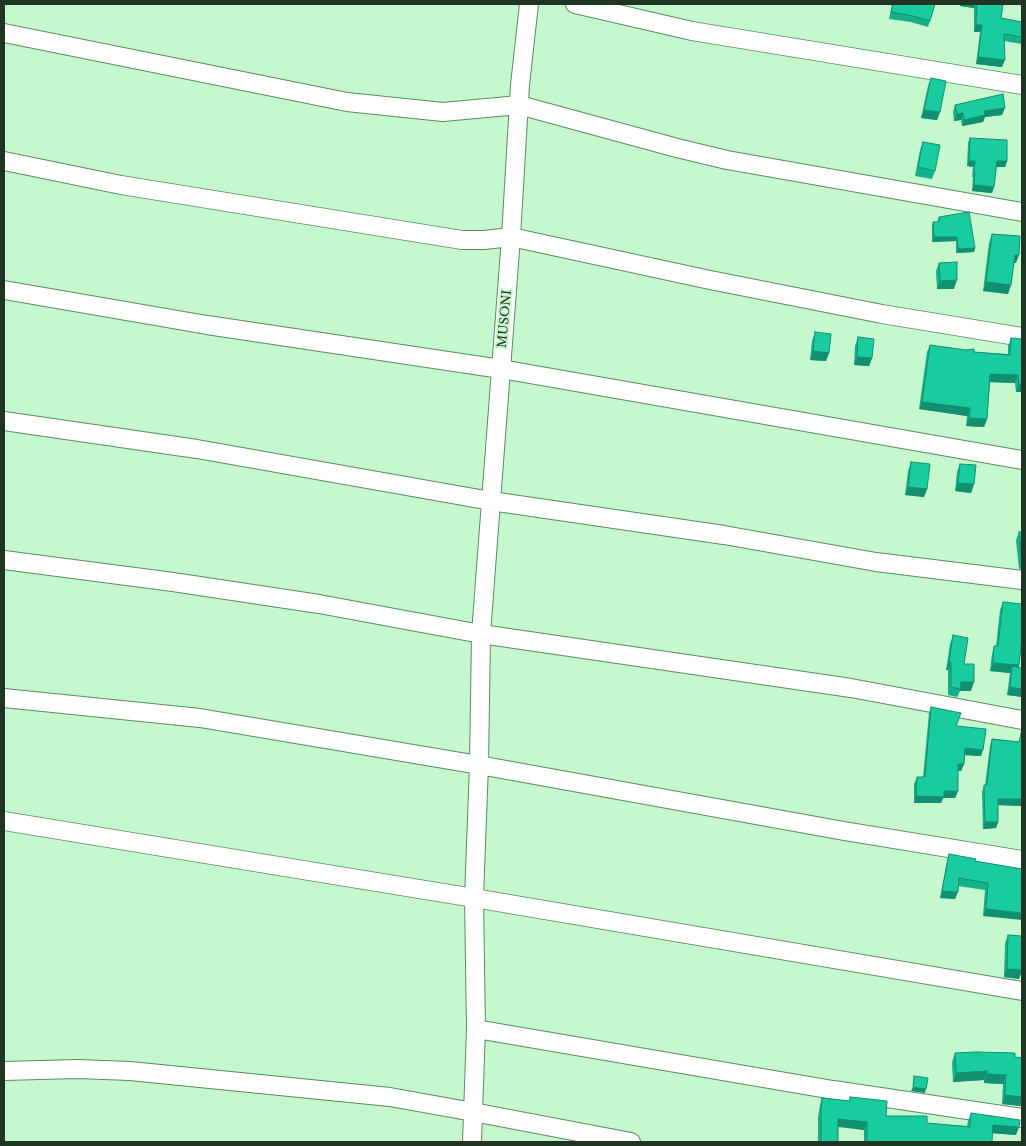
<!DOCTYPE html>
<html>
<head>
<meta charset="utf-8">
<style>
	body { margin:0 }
	#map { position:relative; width:1026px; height:1146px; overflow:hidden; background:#c5f8cd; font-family:"Libre Baskerville",serif }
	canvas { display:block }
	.frame { position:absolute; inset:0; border:5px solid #203424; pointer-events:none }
</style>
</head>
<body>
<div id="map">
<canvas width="1026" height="1146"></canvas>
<div class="frame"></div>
</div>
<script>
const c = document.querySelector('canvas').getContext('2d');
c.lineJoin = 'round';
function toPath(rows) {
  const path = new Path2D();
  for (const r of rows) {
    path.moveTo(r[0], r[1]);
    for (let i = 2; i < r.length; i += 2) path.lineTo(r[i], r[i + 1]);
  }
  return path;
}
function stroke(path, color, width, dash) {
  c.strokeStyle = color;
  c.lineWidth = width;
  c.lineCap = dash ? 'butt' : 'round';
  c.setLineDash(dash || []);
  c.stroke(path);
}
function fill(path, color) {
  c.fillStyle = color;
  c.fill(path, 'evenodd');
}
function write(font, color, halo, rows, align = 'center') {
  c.font = font + ' "Libre Baskerville",serif';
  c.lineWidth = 4;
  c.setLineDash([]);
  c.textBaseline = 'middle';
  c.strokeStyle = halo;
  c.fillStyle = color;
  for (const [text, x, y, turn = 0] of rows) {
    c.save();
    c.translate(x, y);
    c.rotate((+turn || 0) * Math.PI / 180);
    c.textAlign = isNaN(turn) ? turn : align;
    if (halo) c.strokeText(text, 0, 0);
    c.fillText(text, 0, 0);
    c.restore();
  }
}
const minor = toPath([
	[575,4,692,31,1022,85],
	[4,33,347,102,443,112,519,105,677,148,727,160,1022,212],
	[4,161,121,185,462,240,484,240,511,237,710,280,882,314,1022,337],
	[4,290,207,325,501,369,1022,460],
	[4,421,197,449,491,501,724,535,876,562,1022,580],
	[4,560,173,582,319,604,481,634,851,688,1022,720],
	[4,698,200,718,479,765,844,831,1022,860],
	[4,821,474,898,1022,991],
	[476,1029,833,1090,1022,1118],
	[4,1071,77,1069,130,1071,390,1097,473,1112,631,1142],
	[472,1142,476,1029,474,898,479,765,481,634,511,237,520,85,529,4]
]);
stroke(minor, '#5c8b65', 20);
stroke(minor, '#fff', 18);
fill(toPath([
	[892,4,935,4,928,27,911,22,889,19],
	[961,4,1003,4,1001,18,1022,22,1022,44,1004,41,1002,67,976,64,980,32,974,32,974,8,960,6],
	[931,78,940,112,937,120,921,118,928,86],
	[955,105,1002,115,985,117,983,122,962,126,961,120,954,121,953,112],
	[970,138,1007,161,1005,167,996,167,992,193,972,191,973,177,972,177,973,167,967,166,968,143],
	[923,142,935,171,932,179,915,176,920,150],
	[939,217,975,248,974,252,956,253,956,241,932,242,932,226,933,222,937,222],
	[992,234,1016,263,1014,263,1008,294,983,291,989,243],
	[939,263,954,289,937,289,936,271],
	[815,332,829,353,826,361,810,360,812,341],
	[858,337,872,358,869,366,854,365,855,346],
	[1011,338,1022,392,1016,392,1015,383,990,382,987,419,984,427,966,426,967,416,919,409,927,352,930,345,974,352,1008,354,1008,346],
	[911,462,927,489,924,497,905,495,908,471],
	[960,464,974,484,971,493,955,491,957,472],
	[1019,532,1022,532,1022,570,1019,569,1016,540],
	[1003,602,1022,645,1021,645,1019,667,1022,668,1022,697,1007,695,1010,673,990,671,992,654,994,646,996,646,1000,610],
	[953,635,964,664,971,691,960,691,957,697,948,695,948,670,946,670,950,644],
	[931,707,956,726,981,756,965,755,964,764,961,771,958,771,958,791,955,798,943,798,941,803,914,803,914,784,917,777,923,777,929,713],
	[1022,728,1022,806,998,805,998,822,996,828,983,829,982,792,984,785,985,785,990,746,992,739,1019,742],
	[949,854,975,861,1022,869,983,916,985,890,958,886,955,899,940,898,947,861],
	[1008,935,1022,970,1019,979,1004,977,1005,943],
	[955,1053,1022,1058,1022,1106,1002,1104,1003,1084,984,1083,984,1080,953,1082,952,1062],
	[850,1097,886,1116,927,1123,967,1126,968,1121,971,1113,1016,1135,992,1133,992,1142,864,1142,864,1130,838,1127,838,1142,818,1142,818,1117,820,1105,822,1098,849,1101]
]), '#15af8a');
fill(toPath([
	[961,4,976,4,974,8,960,6],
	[976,25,982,25,980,32,974,32],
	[978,57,1005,60,1002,67,976,64],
	[1005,108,1002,115,985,117,983,122,962,126,964,120,984,111],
	[924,110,940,112,937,120,921,118],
	[963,113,961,120,954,121,957,114],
	[969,161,975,161,973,167,967,166],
	[997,161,1007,161,1005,167,995,167],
	[974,185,994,187,992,193,972,191],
	[934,237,957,237,956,241,932,242],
	[975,248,974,252,956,253,958,249],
	[1015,255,1019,255,1016,263,1012,263],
	[957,280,954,289,937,289,940,281],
	[986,282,1011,285,1008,294,983,291],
	[813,351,829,353,826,361,810,360],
	[857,357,872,358,869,366,854,365],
	[990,374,1018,375,1015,383,988,382],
	[1022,384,1022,392,1016,392,1019,385],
	[922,402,970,408,967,416,919,409],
	[969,418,987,419,984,427,966,426],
	[958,483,974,484,971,493,955,491],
	[908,487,927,489,924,497,905,495],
	[949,662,951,662,948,670,946,670],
	[993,663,1019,665,1016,674,1012,666,1010,673,990,671],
	[961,682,974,682,971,691,960,691],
	[1010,687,1022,689,1022,697,1007,695],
	[965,748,983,750,981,756,963,755],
	[958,764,964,764,961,771,956,770],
	[944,791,958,791,955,798,943,798,941,803,914,803,916,796],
	[998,799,1022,799,1022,806,995,805],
	[985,822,998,822,996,828,983,829],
	[942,891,958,892,955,899,940,898],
	[986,909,1022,913,1022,920,983,916],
	[1007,969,1022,970,1019,979,1004,977],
	[987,1071,984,1080,953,1082,956,1073],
	[987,1074,1006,1075,1003,1084,984,1083],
	[913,1087,926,1089,925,1093,911,1091],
	[1005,1095,1022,1097,1022,1106,1002,1104],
	[838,1119,867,1122,864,1130,835,1126],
	[993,1125,1019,1127,1016,1135,990,1133]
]), '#118f70');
const building = toPath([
	[893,4,935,4,930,21,913,16,891,12,893,4],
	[977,4,1003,4,1001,18,1022,22,1022,37,1004,34,1005,60,978,57,982,25,976,25,977,4],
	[931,78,946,81,940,112,924,110,931,78],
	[1003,94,1005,108,984,111,985,115,964,120,963,113,957,114,955,105,1003,94],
	[970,138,1007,140,1007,161,997,161,994,187,974,185,975,171,974,171,975,161,969,161,970,138],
	[923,142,940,145,935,171,918,167,923,142],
	[969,212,975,248,958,249,957,237,934,237,933,222,939,222,939,217,969,212],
	[992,234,1020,236,1019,255,1015,255,1011,285,986,282,992,234],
	[957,262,957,280,940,281,939,263,957,262],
	[815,332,831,334,829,353,813,351,815,332],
	[858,337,874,339,872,358,857,357,858,337],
	[1011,338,1022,339,1022,384,1019,385,1018,375,990,374,987,419,969,418,970,408,922,402,930,345,966,350,974,349,974,352,1010,355,1011,338],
	[911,462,930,464,927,489,908,487,911,462],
	[960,464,976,465,974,484,958,483,960,464],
	[1019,532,1022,532,1022,561,1019,532],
	[1003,602,1022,604,1022,638,1019,665,993,663,994,646,998,646,1003,602],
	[953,635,968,638,964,664,974,664,974,682,961,682,960,689,951,687,951,662,949,662,953,635],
	[1012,666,1022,668,1022,689,1010,687,1012,666],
	[931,707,961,713,956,726,986,729,983,750,965,748,964,764,958,764,958,791,944,791,944,797,916,796,917,777,925,777,931,707],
	[1022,730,1022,799,998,799,998,822,985,822,984,785,987,785,992,739,1019,742,1022,730],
	[949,854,976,859,975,861,1022,869,1022,913,986,909,988,883,959,878,958,892,942,891,949,854],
	[1008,935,1022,936,1022,970,1007,969,1008,935],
	[977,1052,1015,1053,1015,1057,1022,1058,1022,1097,1005,1095,1006,1075,987,1074,987,1071,956,1073,955,1053,977,1052],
	[914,1076,928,1078,926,1089,913,1087,914,1076],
	[850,1097,887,1101,886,1116,927,1116,927,1123,970,1127,971,1113,1020,1120,1019,1127,993,1125,992,1142,867,1142,867,1122,838,1119,838,1142,821,1142,821,1109,822,1098,850,1101,850,1097]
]);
fill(building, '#18cca0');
stroke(building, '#118f70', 1);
write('12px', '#203424', '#c5f8cd', [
	["MUSONI",505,319,-85]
]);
</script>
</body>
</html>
